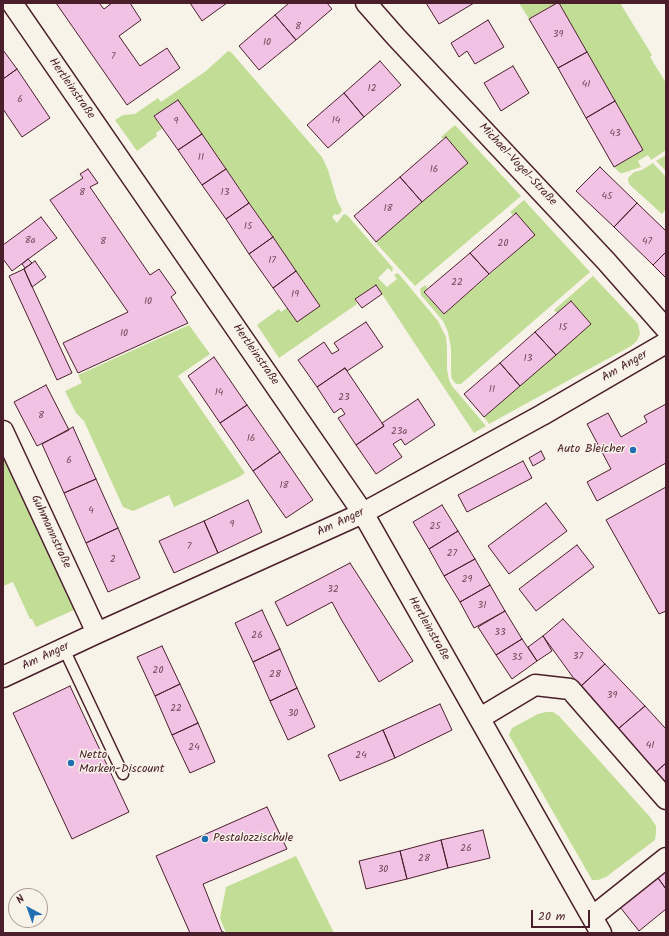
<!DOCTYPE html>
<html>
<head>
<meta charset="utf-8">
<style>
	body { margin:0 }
	#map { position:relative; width:669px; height:936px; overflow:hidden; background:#f7f3e8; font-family:Kalam,sans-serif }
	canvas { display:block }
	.frame { position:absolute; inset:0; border:4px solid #4a1f2b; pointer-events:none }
	.north { position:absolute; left:8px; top:888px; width:40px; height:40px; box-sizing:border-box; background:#f7f3e8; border:1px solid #b29e9c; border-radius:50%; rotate:319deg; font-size:11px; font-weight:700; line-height:16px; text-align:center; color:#4a1f2b }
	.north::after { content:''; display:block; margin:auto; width:14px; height:18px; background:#1f6fb2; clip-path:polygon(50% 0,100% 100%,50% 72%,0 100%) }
	.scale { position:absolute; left:531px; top:910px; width:59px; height:18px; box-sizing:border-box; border:2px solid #4a1f2b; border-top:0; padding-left:5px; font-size:12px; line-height:14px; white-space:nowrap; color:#4a1f2b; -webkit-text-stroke:3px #f7f3e8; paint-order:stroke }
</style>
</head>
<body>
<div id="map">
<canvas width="669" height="936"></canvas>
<div class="frame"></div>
<div class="north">N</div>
<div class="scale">20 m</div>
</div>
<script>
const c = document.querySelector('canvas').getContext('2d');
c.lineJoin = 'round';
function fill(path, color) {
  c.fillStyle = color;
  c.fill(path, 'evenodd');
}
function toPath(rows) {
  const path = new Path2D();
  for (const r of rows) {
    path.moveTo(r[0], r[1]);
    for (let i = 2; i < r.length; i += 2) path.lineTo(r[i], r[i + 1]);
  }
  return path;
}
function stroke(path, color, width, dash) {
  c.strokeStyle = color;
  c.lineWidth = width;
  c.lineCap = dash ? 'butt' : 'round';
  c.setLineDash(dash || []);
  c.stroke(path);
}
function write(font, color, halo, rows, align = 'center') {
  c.font = font + ' Kalam,sans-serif';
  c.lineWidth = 3;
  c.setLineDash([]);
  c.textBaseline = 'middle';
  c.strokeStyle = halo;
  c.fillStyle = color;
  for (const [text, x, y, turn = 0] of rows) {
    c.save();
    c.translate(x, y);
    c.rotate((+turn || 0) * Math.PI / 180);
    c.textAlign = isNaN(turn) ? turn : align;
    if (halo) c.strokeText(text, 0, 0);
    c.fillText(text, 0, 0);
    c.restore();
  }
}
fill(toPath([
	[519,3,557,3,529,19],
	[559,3,620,3,652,55,650,57,666,83,666,150,651,160,648,155,638,161,641,167,623,173,620,173,614,167,643,150],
	[228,51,231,52,322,157,328,170,337,200,342,210,341,212,338,215,335,214,332,217,337,223,343,215,345,214,348,216,393,268,392,272,388,268,378,278,387,287,397,279,394,275,398,273,438,321,446,337,447,347,447,369,449,380,452,386,486,426,474,433,376,285,355,299,357,304,279,358,257,325,279,309,281,312,287,308,297,322,320,306,202,134,178,100,155,116,163,128,156,133,157,136,137,151,115,120,123,115,135,114,158,98,161,102,206,71],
	[455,125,521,196,415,286,377,244,376,242,468,163,446,137,444,139,441,137],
	[666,155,666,171,656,161],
	[653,163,666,177,666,209,662,214,629,184,628,180,628,178,634,172,642,170],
	[524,200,590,272,461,384,456,384,452,379,451,373,451,348,448,332,443,321,421,295,420,289,425,285,428,289,424,293,444,314,535,235,516,213,513,215,510,212],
	[593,276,638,324,640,334,637,341,631,346,489,424,484,417,591,324,571,301,557,313,554,310],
	[189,325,210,354,178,376,245,473,237,478,174,507,169,495,133,511,123,507,84,421,76,413,65,391,82,383,78,375],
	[3,450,76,609,36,627,32,619,30,619,13,582,3,586],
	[546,712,553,712,559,716,650,817,656,826,656,833,655,840,606,877,598,880,592,880,509,735,512,728,538,714],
	[296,856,334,933,226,933,220,918,226,887]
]), '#c2de96');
const building = toPath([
	[56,3,99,3,104,9,112,3,130,3,141,20,119,36,140,66,167,48,180,68,127,105,56,3],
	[190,3,227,3,202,21,190,3],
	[289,3,327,3,332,9,296,40,275,15,289,3],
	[426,3,474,3,439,24,426,3],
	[557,3,559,3,587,52,558,68,529,19,557,3],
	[275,15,296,40,259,70,239,46,275,15],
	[488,20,504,47,475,64,467,51,459,57,451,43,488,20],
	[3,50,17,69,3,79,3,50],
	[587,52,615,101,586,118,558,68,587,52],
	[380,61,401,85,364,117,344,93,380,61],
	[513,66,529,93,501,111,484,83,513,66],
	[17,69,50,118,22,137,3,109,3,79,17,69],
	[344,93,364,117,328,148,307,125,344,93],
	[178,100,202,134,178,150,154,116,178,100],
	[615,101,643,150,614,167,586,118,615,101],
	[202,134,226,169,202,185,178,150,202,134],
	[446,137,468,163,422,202,400,177,446,137],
	[600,167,637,203,614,227,576,191,600,167],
	[88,169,98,183,90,187,150,275,159,269,176,293,171,297,188,323,78,373,63,343,128,312,50,200,83,178,80,174,88,169],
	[226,169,249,203,226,219,202,185,226,169],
	[400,177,422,202,376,242,354,216,400,177],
	[249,203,273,237,249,254,226,219,249,203],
	[637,203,666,231,666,252,653,265,614,227,637,203],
	[516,213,535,235,489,274,470,253,516,213],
	[41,217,57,238,12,271,3,259,3,245,41,217],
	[273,237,296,271,273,288,249,254,273,237],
	[666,252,666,278,653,265,666,252],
	[470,253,489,274,444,314,424,292,470,253],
	[28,259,32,263,25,268,22,264,28,259],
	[35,261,46,277,32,287,24,269,35,261],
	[24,269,72,373,57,380,9,276,24,269],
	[296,271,320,306,297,322,273,288,296,271],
	[376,285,382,294,362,308,355,299,376,285],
	[571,301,591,324,556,355,535,332,571,301],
	[366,322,383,347,347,371,345,368,317,387,298,360,324,342,332,354,339,350,334,343,366,322],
	[535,332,556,355,520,386,500,363,535,332],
	[214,357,247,405,220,423,188,376,214,357],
	[500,363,520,386,484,417,464,394,500,363],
	[345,368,384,426,356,445,338,418,345,414,341,408,334,413,317,387,345,368],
	[46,385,69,430,37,446,14,402,46,385],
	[418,399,435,425,405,445,401,439,393,444,402,457,376,474,356,445,384,426,382,423,418,399],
	[666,404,666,463,597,501,587,482,611,469,587,424,608,413,621,437,647,422,644,416,666,404],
	[247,405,280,452,253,471,220,423,247,405],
	[73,427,96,479,64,493,42,444,73,427],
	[541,451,545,459,533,466,529,458,541,451],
	[280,452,313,500,286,518,253,471,280,452],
	[523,461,532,478,467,512,458,495,523,461],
	[96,479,118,528,86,543,64,493,96,479],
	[666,487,666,611,659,614,606,520,666,487],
	[248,500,262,532,218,553,204,521,248,500],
	[546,503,567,531,509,574,488,546,546,503],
	[442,505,458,531,429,549,413,522,442,505],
	[204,521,218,553,174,573,159,541,204,521],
	[118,528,140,578,108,592,86,543,118,528],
	[458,531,475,559,444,576,429,549,458,531],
	[577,545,594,567,536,611,519,589,577,545],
	[475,559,490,585,460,602,444,576,475,559],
	[350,563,413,661,379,682,341,619,332,602,287,626,275,602,350,563],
	[490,585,505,611,474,628,460,602,490,585],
	[262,610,280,649,253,662,235,623,262,610],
	[505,611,522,639,496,655,478,627,505,611],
	[563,619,605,664,580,687,543,636,563,619],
	[543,636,552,651,537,661,528,647,543,636],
	[522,639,537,661,512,679,496,655,522,639],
	[162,646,180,684,155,696,137,657,162,646],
	[280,649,297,688,270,701,253,662,280,649],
	[605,664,645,706,618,729,580,687,605,664],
	[180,684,198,723,172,735,155,696,180,684],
	[70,686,129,812,72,839,13,713,70,686],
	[297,688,315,727,288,740,270,701,297,688],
	[440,704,452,730,395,758,383,730,440,704],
	[645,706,666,729,666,763,656,772,618,729,645,706],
	[198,723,215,762,190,773,172,735,198,723],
	[383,730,395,758,340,781,328,755,383,730],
	[666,763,666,784,656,772,666,763],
	[267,807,287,849,203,884,222,932,224,932,225,933,190,933,156,856,267,807],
	[483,830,490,858,448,868,441,840,483,830],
	[441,840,448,868,407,879,400,851,441,840],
	[400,851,407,879,366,889,359,861,400,851],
	[666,871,666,889,658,878,666,871],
	[658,878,666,889,666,909,639,931,620,907,658,878]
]);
fill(building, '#f2c2e4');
stroke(building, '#4a1f2b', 1);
const lane = toPath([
	[64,649,123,774]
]);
const street = toPath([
	[12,3,363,513,601,933],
	[366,3,396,37,606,261,666,329],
	[3,431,97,633],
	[3,677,97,633,363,513,542,415,666,343],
	[480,718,535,685,570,689,666,799],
	[592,917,666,858]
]);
stroke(lane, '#4a1f2b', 13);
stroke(street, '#4a1f2b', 23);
stroke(lane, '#f7f3e8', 10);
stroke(street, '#f7f3e8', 20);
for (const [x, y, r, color] of [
	[633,450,4,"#1f6fb2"],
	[71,763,4,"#1f6fb2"],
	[205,839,4,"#1f6fb2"]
]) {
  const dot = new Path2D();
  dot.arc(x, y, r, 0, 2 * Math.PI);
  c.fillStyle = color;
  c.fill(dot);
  stroke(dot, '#f7f3e8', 1.5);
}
write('10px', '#744859', null, [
	["8",298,27],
	["39",558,35],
	["10",267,43],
	["7",113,57],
	["41",586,85],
	["12",372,89],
	["6",20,100],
	["14",336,121],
	["9",176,122],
	["43",615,134],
	["11",201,158],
	["16",434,170],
	["8",82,193],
	["13",225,193],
	["45",607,197],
	["18",388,209],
	["15",248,227],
	["8a",30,241],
	["8",103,242],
	["47",647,242],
	["20",503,244],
	["17",272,261],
	["22",457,283],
	["19",295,295],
	["10",148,302],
	["15",563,328],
	["10",124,334],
	["13",528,359],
	["11",492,390],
	["14",219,393],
	["23",344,398],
	["8",41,416],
	["23a",399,432],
	["16",251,439],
	["6",69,461],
	["18",284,486],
	["4",91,511],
	["9",232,525],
	["25",435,527],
	["7",189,547],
	["27",452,554],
	["2",113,560],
	["29",467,580],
	["32",333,590],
	["31",482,606],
	["33",500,633],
	["26",257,636],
	["37",578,657],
	["35",517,658],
	["20",158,671],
	["28",275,675],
	["39",612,696],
	["22",176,709],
	["30",293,714],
	["41",650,746],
	["24",194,748],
	["24",361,756],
	["26",466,849],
	["28",424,859],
	["30",383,870]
]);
write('12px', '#4a1f2b', '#f7f3e8', [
	["Hertleinstraße",71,89,55],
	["Michael-Vogel-Straße",517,165,47],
	["Hertleinstraße",255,355,55],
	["Am Anger",625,367,-30],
	["Am Anger",341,523,-25],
	["Guhmannstraße",50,532,65],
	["Hertleinstraße",428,629,60],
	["Am Anger",46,657,-25]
]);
write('12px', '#4a1f2b', '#f7f3e8', [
	["Auto Bleicher",625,450,"right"],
	["Netto",79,756],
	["Marken-Discount",79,770],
	["Pestalozzischule",213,839]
], 'left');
</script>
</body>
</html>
